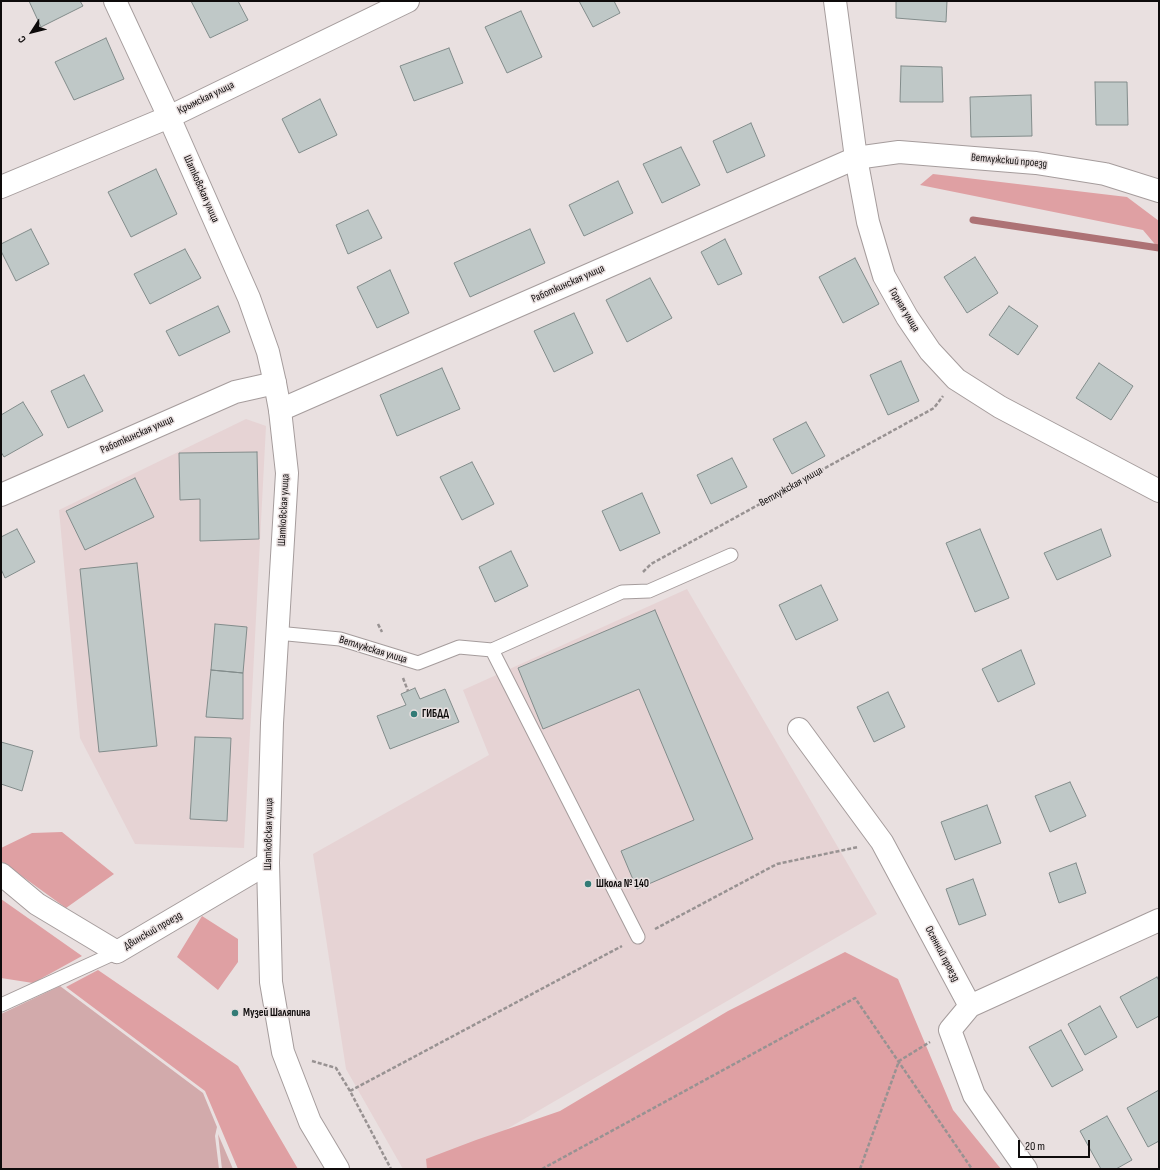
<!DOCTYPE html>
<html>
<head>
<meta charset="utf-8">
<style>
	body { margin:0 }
	#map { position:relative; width:1160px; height:1170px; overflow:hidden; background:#e9e0e0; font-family:"Sofia Sans Condensed",sans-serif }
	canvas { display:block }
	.frame { position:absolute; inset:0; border:2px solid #0e0b0b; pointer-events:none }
	.north { position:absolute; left:12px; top:12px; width:40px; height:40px; -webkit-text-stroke:3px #e9e0e0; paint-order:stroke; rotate:234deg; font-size:11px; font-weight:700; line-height:16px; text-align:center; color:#0e0b0b }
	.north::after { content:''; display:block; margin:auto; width:14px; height:18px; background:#0e0b0b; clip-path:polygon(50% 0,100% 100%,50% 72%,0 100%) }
	.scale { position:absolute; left:1018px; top:1140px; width:72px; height:18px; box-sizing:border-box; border:2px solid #0e0b0b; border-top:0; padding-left:5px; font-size:12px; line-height:14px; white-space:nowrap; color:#0e0b0b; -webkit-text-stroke:3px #e9e0e0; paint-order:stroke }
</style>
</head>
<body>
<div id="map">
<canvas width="1160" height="1170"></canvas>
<div class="frame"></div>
<div class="north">С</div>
<div class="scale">20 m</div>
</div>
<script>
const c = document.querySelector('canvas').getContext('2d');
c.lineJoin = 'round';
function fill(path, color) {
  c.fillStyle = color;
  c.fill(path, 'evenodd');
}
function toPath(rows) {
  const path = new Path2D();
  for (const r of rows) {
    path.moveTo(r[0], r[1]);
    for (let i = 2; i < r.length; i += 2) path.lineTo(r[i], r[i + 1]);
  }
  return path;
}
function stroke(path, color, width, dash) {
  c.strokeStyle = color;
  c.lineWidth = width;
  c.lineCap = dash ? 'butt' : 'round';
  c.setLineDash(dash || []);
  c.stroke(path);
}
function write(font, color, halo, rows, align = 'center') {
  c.font = font + ' "Sofia Sans Condensed",sans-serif';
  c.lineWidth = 3;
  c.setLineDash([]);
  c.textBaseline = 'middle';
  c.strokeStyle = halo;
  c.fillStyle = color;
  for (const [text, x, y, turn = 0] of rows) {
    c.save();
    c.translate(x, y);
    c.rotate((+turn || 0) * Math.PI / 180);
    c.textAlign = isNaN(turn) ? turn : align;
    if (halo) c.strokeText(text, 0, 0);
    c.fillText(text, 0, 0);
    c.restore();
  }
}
fill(toPath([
	[246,419,266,426,244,848,135,844,80,738,59,510],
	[687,589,877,914,438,1169,403,1169,346,1069,313,854,489,755,463,690]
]), '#e6d3d4');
fill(toPath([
	[60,986,203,1093,217,1127,215,1136,219,1169,1,1169,1,1014],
	[218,1134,233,1169,222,1169]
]), '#d2aaab');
fill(toPath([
	[933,174,1127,197,1159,221,1159,249,1143,230,920,185],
	[62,832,114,874,66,908,1,861,1,848,32,833],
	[1,899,82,956,33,983,1,978],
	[202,916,238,939,238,962,218,990,177,957],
	[845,952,898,979,953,1110,1001,1169,427,1169,426,1159,476,1140,560,1111,728,1011],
	[98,970,238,1066,298,1169,238,1169,205,1091,66,987]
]), '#dfa0a3');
stroke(toPath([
	[973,220,1159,248]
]), '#ad7275', 7);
const building = toPath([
	[29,1,80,1,83,6,41,27,29,1],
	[191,1,238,1,248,20,210,38,191,1],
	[579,1,614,1,620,13,593,27,579,1],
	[896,1,947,1,946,22,896,18,896,1],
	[521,11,542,57,507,73,485,27,521,11],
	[106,38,124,79,74,100,55,62,106,38],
	[449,48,463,83,414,101,400,66,449,48],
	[901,66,942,67,943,102,900,102,901,66],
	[1095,82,1127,82,1128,125,1096,125,1095,82],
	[1031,95,1032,136,971,137,970,97,1031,95],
	[320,99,337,135,299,153,282,119,320,99],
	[751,123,765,156,727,173,713,141,751,123],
	[681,147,700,185,662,203,643,164,681,147],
	[156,169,177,214,131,237,108,192,156,169],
	[618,181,633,213,584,236,569,205,618,181],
	[368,210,382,238,348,254,336,225,368,210],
	[31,229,49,264,16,281,1,251,1,244,31,229],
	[530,229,545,263,470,297,454,263,530,229],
	[725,239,742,274,718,285,701,252,725,239],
	[185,249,201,278,150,304,134,274,185,249],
	[975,257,998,293,967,313,944,277,975,257],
	[855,258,879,304,843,323,819,277,855,258],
	[390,270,409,313,377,328,357,287,390,270],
	[650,278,672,318,627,342,606,300,650,278],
	[218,306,230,332,179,356,166,331,218,306],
	[1009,306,1038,326,1018,355,989,335,1009,306],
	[574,313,593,353,554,372,534,331,574,313],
	[901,361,919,401,888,415,870,375,901,361],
	[1099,363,1133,386,1111,420,1076,398,1099,363],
	[442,368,460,409,397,436,380,395,442,368],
	[84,375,103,411,68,428,51,391,84,375],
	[23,402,43,435,4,457,1,452,1,415,23,402],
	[806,422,825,456,792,474,773,439,806,422],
	[257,452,259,539,200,541,200,499,180,500,179,453,257,452],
	[732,458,747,487,711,504,697,475,732,458],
	[472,462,494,504,462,520,440,477,472,462],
	[135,478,154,517,85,550,66,511,135,478],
	[642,493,660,533,620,551,602,511,642,493],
	[17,529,35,562,5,578,1,569,1,537,17,529],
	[980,529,1009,598,975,612,946,543,980,529],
	[1101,529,1111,556,1057,580,1044,553,1101,529],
	[511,551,528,586,495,602,479,567,511,551],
	[137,563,157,746,99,752,80,569,137,563],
	[821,585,838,620,796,640,779,605,821,585],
	[655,610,753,839,637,889,621,851,694,820,639,689,543,729,518,668,655,610],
	[215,624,247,627,243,673,211,670,215,624],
	[1021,650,1035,684,998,702,982,669,1021,650],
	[211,670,243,673,243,719,206,717,211,670],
	[415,688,420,699,445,689,459,722,390,749,377,716,406,705,401,694,415,688],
	[888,692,905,727,874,742,857,707,888,692],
	[195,737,231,738,227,821,190,819,195,737],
	[1,742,33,751,22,791,1,784,1,742],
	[1070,782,1086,816,1050,832,1035,796,1070,782],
	[987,805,1001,843,955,860,941,822,987,805],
	[1076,863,1086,893,1059,903,1049,873,1076,863],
	[973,879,986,915,959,925,946,889,973,879],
	[1157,977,1159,981,1159,1016,1137,1028,1120,997,1157,977],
	[1100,1006,1117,1037,1085,1055,1068,1024,1100,1006],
	[1061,1030,1083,1070,1052,1087,1029,1047,1061,1030],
	[1159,1090,1159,1141,1148,1147,1127,1108,1159,1090],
	[1107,1116,1132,1160,1116,1169,1101,1169,1080,1131,1107,1116]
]);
fill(building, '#bfc8c7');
stroke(building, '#828c8b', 1);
const service = toPath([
	[277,633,340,639,418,663,459,647,492,650,622,592,649,591,731,555],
	[492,650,638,937],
	[1,1005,117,952]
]);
const minor = toPath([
	[1,187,169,117,408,1],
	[280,410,856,158,899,152,1036,163,1105,174,1159,191],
	[1,495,235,392,275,383],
	[799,729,882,842,970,1006,1159,920],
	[1,874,37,904,117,952,268,863],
	[970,1006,950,1030,974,1095,1026,1169]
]);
const tertiary = toPath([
	[115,1,169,117,249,298,268,352,275,383,280,410,287,473,272,723,268,863,271,982,283,1052,310,1122,338,1169]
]);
const secondary = toPath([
	[835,1,856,158,868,222,884,276,907,317,930,351,956,379,1000,407,1159,491]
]);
stroke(service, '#a59c9c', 15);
stroke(minor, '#a59c9c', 24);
stroke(tertiary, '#a59c9c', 24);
stroke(secondary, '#a59c9c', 24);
stroke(toPath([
	[643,572,651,564,934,408,943,396],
	[378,624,382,632],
	[403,678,408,691],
	[655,929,777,864,858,847],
	[312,1061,336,1068,350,1091,391,1169],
	[350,1091,622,946],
	[542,1169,855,998,972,1169],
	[860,1169,899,1061,930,1042]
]), '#989292', 2.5, [4, 2]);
stroke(service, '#fff', 13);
stroke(minor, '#fff', 22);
stroke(tertiary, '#fff', 22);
stroke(secondary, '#fff', 22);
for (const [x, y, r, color] of [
	[414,714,4,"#337b76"],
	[588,884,4,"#337b76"],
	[235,1013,4,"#337b76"]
]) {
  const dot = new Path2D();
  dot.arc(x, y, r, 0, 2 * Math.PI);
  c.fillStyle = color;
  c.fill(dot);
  stroke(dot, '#e9e0e0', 1.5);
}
write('11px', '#0e0b0b', '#e9e0e0', [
	["Крымская улица",206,98,-26],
	["Ветлужский проезд",1009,161,5],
	["Шатковская улица",201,189,66],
	["Работкинская улица",568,284,-24],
	["Горная улица",904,310,59],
	["Работкинская улица",137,435,-24],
	["Ветлужская улица",791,487,-29],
	["Шатковская улица",284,510,-87],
	["Ветлужская улица",373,650,17],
	["Шатковская улица",269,834,-89],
	["Двинский проезд",153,931,-30],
	["Осенний проезд",942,954,62]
]);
write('bold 11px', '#0e0b0b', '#e9e0e0', [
	["ГИБДД",422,714],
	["Школа № 140",596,884],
	["Музей Шаляпина",243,1013]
], 'left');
</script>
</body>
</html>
